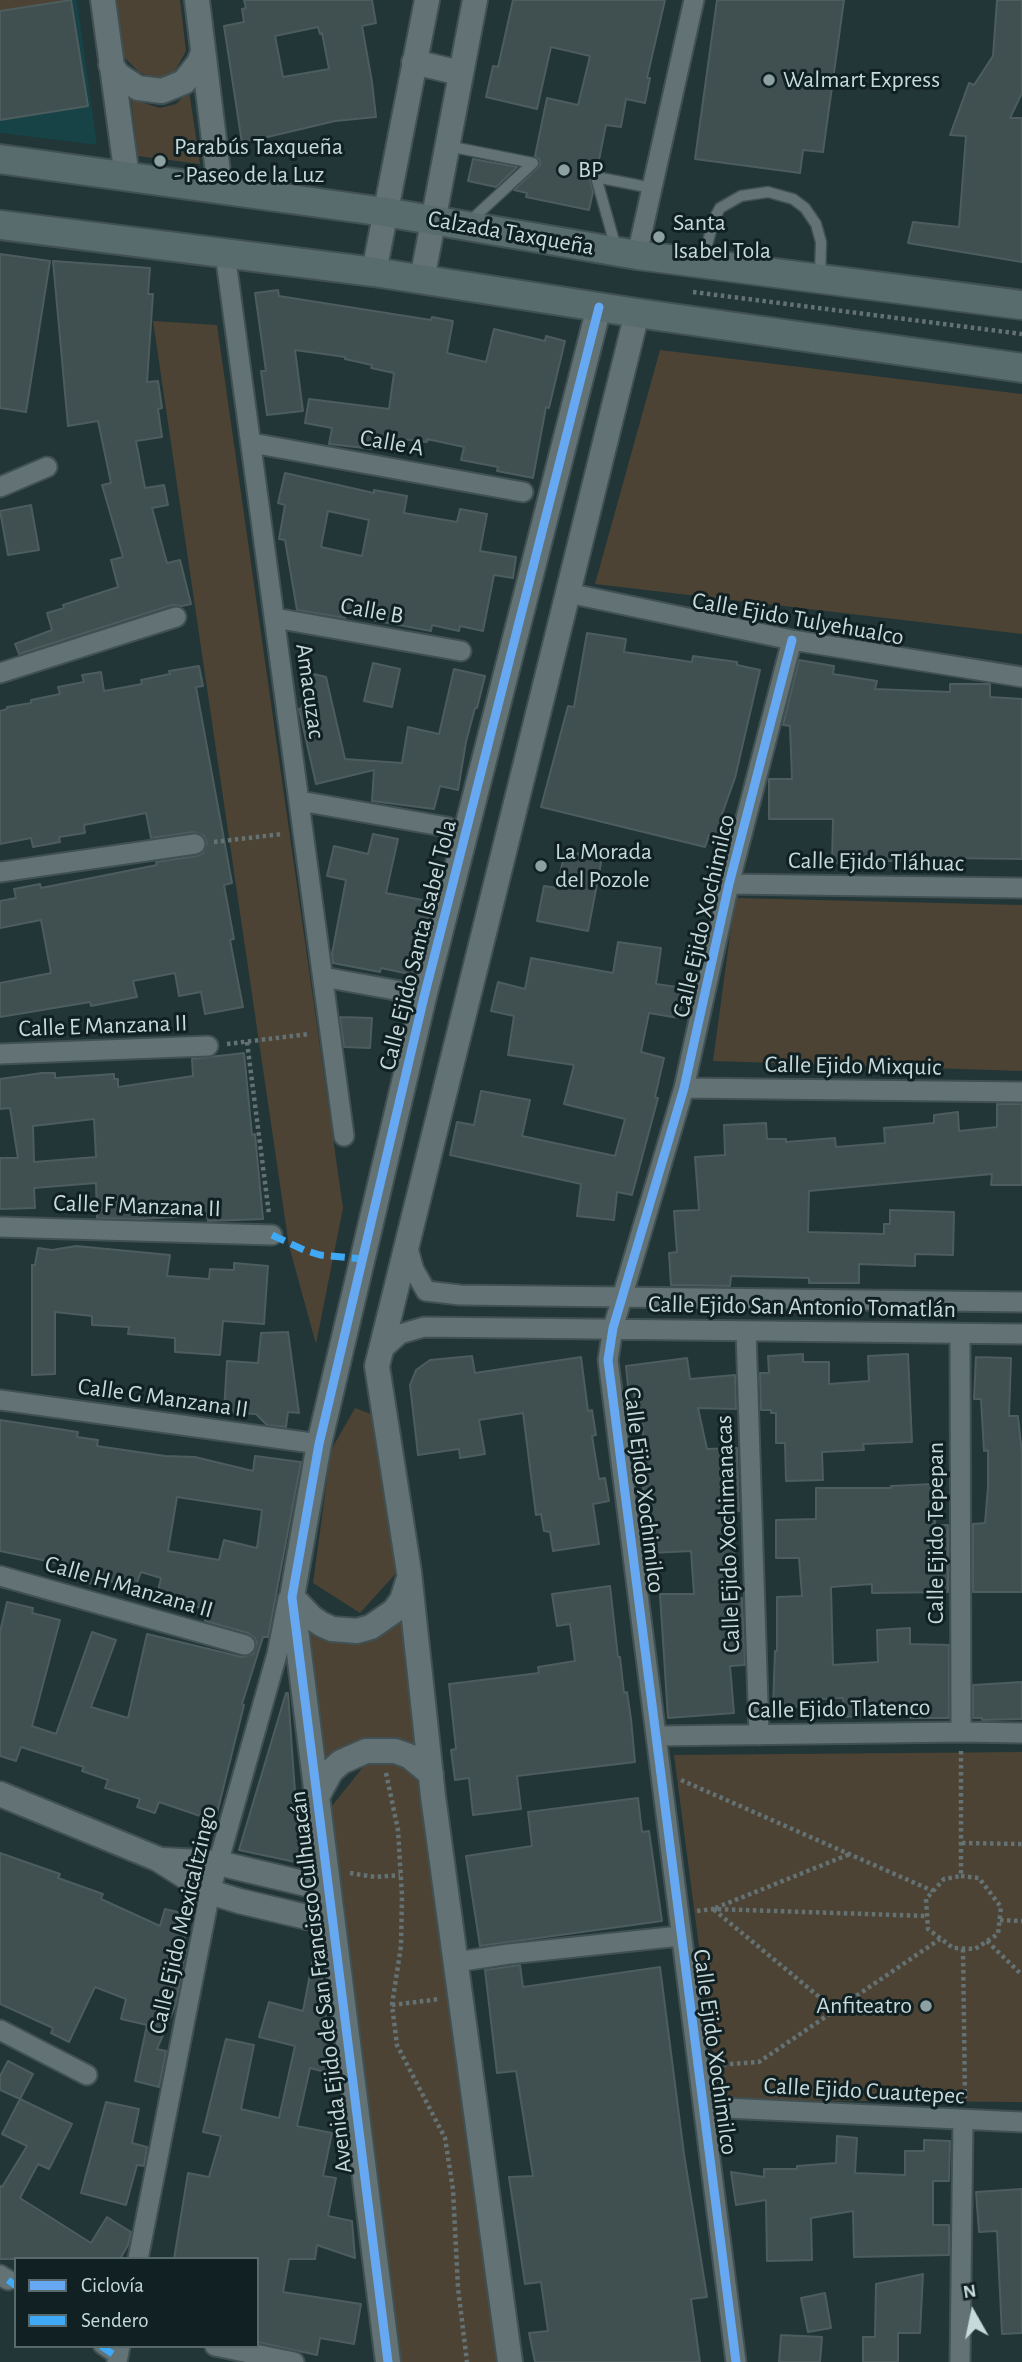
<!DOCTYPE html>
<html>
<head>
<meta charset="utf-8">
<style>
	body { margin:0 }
	#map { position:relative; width:1022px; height:2362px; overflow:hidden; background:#223537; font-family:"Alegreya Sans",sans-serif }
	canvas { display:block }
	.legend { position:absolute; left:14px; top:2257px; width:245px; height:91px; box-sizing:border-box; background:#112022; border:2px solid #596a6c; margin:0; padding:9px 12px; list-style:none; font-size:21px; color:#c6d9db }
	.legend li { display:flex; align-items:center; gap:14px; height:35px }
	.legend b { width:35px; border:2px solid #596a6c }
	.north { position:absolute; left:938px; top:2278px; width:70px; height:70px; -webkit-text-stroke:5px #112022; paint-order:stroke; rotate:351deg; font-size:19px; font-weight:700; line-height:28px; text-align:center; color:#c6d9db }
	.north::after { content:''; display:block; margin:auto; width:24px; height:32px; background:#c6d9db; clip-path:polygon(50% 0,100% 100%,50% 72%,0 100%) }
</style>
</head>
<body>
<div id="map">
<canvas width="1022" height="2362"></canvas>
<ul class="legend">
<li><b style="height:9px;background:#66a8f1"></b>Ciclovía</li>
<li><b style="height:9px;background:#3fa9f5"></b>Sendero</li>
</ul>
<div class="north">N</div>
</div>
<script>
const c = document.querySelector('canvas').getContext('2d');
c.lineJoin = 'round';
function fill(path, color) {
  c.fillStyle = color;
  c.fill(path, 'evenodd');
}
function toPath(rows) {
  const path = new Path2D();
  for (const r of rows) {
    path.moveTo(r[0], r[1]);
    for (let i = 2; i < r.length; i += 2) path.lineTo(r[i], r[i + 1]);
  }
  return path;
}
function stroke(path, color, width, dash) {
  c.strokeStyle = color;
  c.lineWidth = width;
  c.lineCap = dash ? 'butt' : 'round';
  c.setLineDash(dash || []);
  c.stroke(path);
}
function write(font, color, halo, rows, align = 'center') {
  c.font = font + ' "Alegreya Sans",sans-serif';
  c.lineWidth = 6;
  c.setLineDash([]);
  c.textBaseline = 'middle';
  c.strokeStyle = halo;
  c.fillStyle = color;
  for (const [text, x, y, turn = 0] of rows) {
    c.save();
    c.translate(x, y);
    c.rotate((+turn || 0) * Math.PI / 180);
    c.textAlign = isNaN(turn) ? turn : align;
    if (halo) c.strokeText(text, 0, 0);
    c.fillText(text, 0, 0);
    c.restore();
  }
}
fill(toPath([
	[0,0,77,0,97,145,0,133]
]), '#174347');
fill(toPath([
	[0,0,71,0,0,11],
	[115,0,180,0,186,51,175,71,159,80,139,72,122,55],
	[189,91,200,164,138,156,131,99,160,108,176,104],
	[153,321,217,325,343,1208,316,1344,289,1246],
	[660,350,1022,394,1022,634,595,584],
	[735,898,1022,905,1022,1071,713,1061],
	[355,1408,371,1414,399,1570,360,1613,313,1583,331,1450],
	[403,1591,422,1783,417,1780,427,1800,500,2362,389,2362,320,1821,367,1762,363,1745,323,1801,304,1599,347,1626],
	[1022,1752,1022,2102,719,2100,674,1755]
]), '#4c4335');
const building = toPath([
	[71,0,88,106,0,120,0,11,71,0],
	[244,0,372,0,376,23,362,26,372,82,376,117,335,121,242,143,224,26,244,22,242,9,246,8,244,0],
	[318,27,320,34,322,33,329,69,283,77,275,36,318,27],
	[513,0,665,0,647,78,650,78,645,103,626,99,621,127,606,125,597,170,591,172,589,176,593,192,589,210,526,197,527,193,514,190,540,165,540,160,535,156,547,98,578,105,590,56,551,47,537,109,486,97,493,66,498,67,513,0],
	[717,0,844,0,823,152,803,150,800,173,695,159,717,0],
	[997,0,1022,0,1022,93,1010,118,1022,118,1022,262,908,243,913,222,959,227,966,136,950,135,969,83,974,85,993,56,997,0],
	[473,159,517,167,496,187,468,181,473,159],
	[0,254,50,261,26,412,0,408,0,254],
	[53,261,150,268,148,294,153,294,147,382,158,381,162,408,158,409,162,437,136,441,145,488,164,485,168,505,152,508,167,563,180,560,191,604,182,606,172,605,19,654,15,644,52,630,47,613,64,608,63,605,118,587,111,560,123,557,102,485,111,483,98,421,68,426,53,261],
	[278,290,279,296,431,320,432,317,453,321,447,353,486,362,494,329,545,341,546,336,565,341,549,408,546,407,533,478,497,471,498,467,461,460,464,447,427,439,427,442,402,439,400,452,329,444,332,428,305,423,309,399,389,409,394,373,371,368,372,365,345,359,345,357,295,350,303,411,267,415,261,371,266,371,255,293,278,290],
	[285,473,374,493,374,490,407,496,404,513,457,522,460,509,487,514,480,551,516,557,513,578,494,575,483,631,460,626,459,631,432,625,431,631,346,615,345,618,297,610,285,540,279,539,285,505,278,503,285,473],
	[328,511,369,520,362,556,321,547,328,511],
	[31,505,39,550,8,555,0,511,31,505],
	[587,633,626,639,624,652,692,662,693,656,737,662,737,665,760,670,735,778,721,817,733,820,728,839,709,835,705,847,541,807,568,706,574,707,587,633],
	[799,660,834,666,833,674,877,681,875,689,950,692,950,684,990,684,990,697,1022,699,1022,859,946,858,946,861,878,861,878,865,832,863,833,819,769,819,769,779,792,779,790,726,783,725,799,660],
	[373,663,400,669,392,707,364,701,373,663],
	[199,666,203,686,196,687,232,883,224,885,234,939,230,940,243,1007,205,1014,201,992,179,996,175,973,133,981,137,997,91,1006,90,1002,0,1017,0,983,51,973,41,920,0,928,0,901,16,898,14,889,40,884,41,888,157,865,156,862,197,856,203,853,207,843,204,836,194,832,151,838,146,813,84,825,85,833,59,837,60,842,33,847,31,838,0,844,0,711,7,709,7,707,31,703,31,700,60,694,58,687,84,682,82,675,101,672,104,691,142,684,141,680,170,674,169,671,199,666],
	[454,669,485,676,477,708,475,708,466,742,458,790,440,786,434,809,372,801,374,770,316,784,299,709,302,708,310,673,326,677,345,759,402,763,408,727,439,734,454,669],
	[373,834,398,839,386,893,433,902,414,975,381,968,380,972,333,963,332,954,346,880,327,876,334,846,368,854,373,834],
	[565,851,602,858,588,931,537,921,544,886,557,888,565,851],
	[618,942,661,948,656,984,684,988,679,1018,649,1013,641,1052,664,1058,655,1097,658,1098,632,1195,617,1192,614,1220,577,1216,581,1184,450,1155,457,1122,474,1125,481,1091,530,1100,522,1136,615,1156,625,1119,564,1104,574,1065,508,1055,514,1016,491,1011,498,982,525,989,531,958,613,973,618,942],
	[340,1017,372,1018,370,1048,344,1047,340,1017],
	[244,1053,252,1135,255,1134,263,1219,208,1221,207,1215,140,1219,97,1218,96,1183,34,1188,35,1208,0,1209,0,1158,18,1158,10,1108,0,1109,0,1079,42,1073,55,1073,55,1078,114,1074,114,1079,118,1079,118,1087,193,1076,192,1059,244,1053],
	[94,1119,96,1157,34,1162,33,1126,94,1119],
	[997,1104,1022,1104,1022,1185,991,1185,992,1174,809,1191,808,1232,884,1234,884,1224,890,1224,890,1210,954,1212,953,1255,915,1254,915,1266,859,1264,859,1283,809,1283,809,1278,731,1276,730,1286,671,1285,669,1253,677,1252,674,1211,699,1210,695,1157,725,1155,724,1125,766,1123,767,1139,786,1139,786,1142,835,1138,836,1147,885,1143,884,1128,934,1123,934,1115,958,1112,959,1131,997,1127,997,1104],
	[76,1246,170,1255,167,1276,209,1279,210,1269,234,1270,234,1263,268,1266,264,1324,223,1321,220,1355,175,1352,175,1338,128,1334,129,1327,92,1325,92,1316,55,1312,55,1374,32,1375,32,1265,35,1265,38,1248,52,1250,76,1246],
	[288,1332,299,1413,288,1412,286,1427,267,1425,256,1414,224,1412,227,1361,258,1363,261,1333,288,1332],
	[803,1354,803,1362,829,1362,829,1384,869,1381,868,1356,908,1354,912,1442,863,1444,864,1450,822,1452,823,1480,786,1481,785,1443,776,1443,776,1413,771,1413,771,1410,761,1410,760,1373,769,1373,768,1356,803,1354],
	[472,1356,475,1373,581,1357,588,1411,592,1410,596,1435,592,1436,599,1479,605,1478,609,1501,593,1504,599,1544,553,1551,550,1532,544,1531,541,1514,536,1515,523,1413,479,1420,485,1454,460,1458,459,1449,418,1455,410,1385,416,1370,430,1360,472,1356],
	[976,1357,1011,1358,1009,1416,1018,1416,1022,1454,1022,1592,973,1592,973,1524,985,1523,988,1487,988,1450,984,1451,981,1399,974,1399,976,1357],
	[687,1358,690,1379,735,1375,736,1409,698,1408,707,1449,737,1448,739,1511,732,1512,737,1599,742,1598,745,1665,730,1666,734,1713,668,1718,660,1594,694,1594,691,1551,651,1553,649,1511,644,1512,643,1486,646,1486,642,1412,635,1412,634,1386,628,1387,626,1366,687,1358],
	[0,1420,78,1432,77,1437,98,1440,97,1446,165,1456,195,1457,253,1471,255,1456,301,1462,268,1637,263,1637,242,1704,244,1705,215,1821,159,1802,155,1813,137,1807,140,1799,105,1788,108,1780,82,1771,84,1767,21,1747,16,1761,0,1756,0,1632,7,1602,33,1608,32,1613,60,1620,32,1726,56,1734,92,1632,116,1640,91,1707,128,1718,147,1634,242,1657,253,1654,257,1643,254,1637,248,1633,205,1621,208,1609,156,1599,161,1578,141,1572,135,1588,99,1578,98,1585,78,1581,80,1568,0,1551,0,1420],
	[177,1497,262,1510,257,1548,224,1540,219,1560,168,1551,177,1497],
	[934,1484,935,1525,948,1525,948,1592,872,1593,872,1584,831,1587,833,1665,878,1662,877,1630,910,1628,910,1644,949,1645,949,1718,910,1718,910,1712,845,1717,843,1698,798,1700,797,1707,773,1707,775,1651,777,1651,777,1597,802,1596,799,1558,776,1558,776,1520,816,1519,816,1488,891,1488,891,1486,934,1484],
	[610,1586,618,1657,620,1657,624,1693,627,1692,631,1719,635,1762,517,1776,521,1809,473,1815,469,1778,455,1780,451,1750,456,1749,449,1684,539,1673,538,1667,575,1661,570,1624,557,1626,552,1594,610,1586],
	[1022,1682,1022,1719,982,1720,982,1718,973,1718,973,1685,1022,1682],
	[286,1693,288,1693,300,1863,239,1850,286,1693],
	[638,1798,642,1832,649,1831,662,1921,480,1946,466,1856,532,1846,528,1812,638,1798],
	[0,1853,60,1874,58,1878,103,1894,101,1899,160,1926,165,1909,190,1915,184,1942,187,1943,176,2004,157,2049,166,2051,159,2087,135,2081,147,2025,121,2019,126,1999,95,1987,69,2042,51,2033,53,2028,0,2004,0,1853],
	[314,1953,319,1953,332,2074,310,2068,297,2126,332,2133,323,2176,336,2178,328,2216,352,2221,355,2258,317,2245,315,2259,289,2259,283,2292,361,2304,354,2344,320,2338,317,2355,257,2342,257,2259,174,2259,188,2173,209,2177,221,2136,203,2132,226,2039,254,2045,241,2109,279,2118,295,2046,259,2037,269,2002,303,2011,314,1953],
	[520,1965,523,1987,660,1967,684,2154,707,2297,691,2299,700,2362,535,2362,529,2333,548,2331,541,2282,525,2284,509,2177,533,2176,516,2071,497,2073,485,1970,520,1965],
	[8,2061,33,2074,20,2099,72,2124,49,2169,38,2164,20,2198,91,2243,107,2217,131,2232,128,2245,120,2259,0,2259,0,2186,2,2187,27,2146,2,2134,20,2099,0,2090,0,2076,8,2061],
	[106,2102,139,2109,132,2143,147,2147,144,2166,137,2165,126,2205,81,2193,106,2102],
	[837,2136,857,2138,855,2173,905,2175,905,2151,924,2151,924,2140,950,2141,949,2181,933,2181,933,2225,949,2225,949,2255,854,2257,853,2211,811,2218,812,2260,767,2261,766,2200,736,2205,731,2172,764,2177,764,2169,797,2169,797,2166,836,2163,837,2136],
	[1022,2189,1022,2333,1002,2334,997,2231,979,2232,976,2192,1022,2189],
	[923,2274,920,2333,898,2333,898,2362,863,2362,863,2337,875,2337,876,2284,923,2274],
	[825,2293,831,2328,808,2332,801,2298,825,2293],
	[781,2335,822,2337,820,2362,779,2362,781,2335]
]);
fill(building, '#404f50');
stroke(building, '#4d5d5e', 2);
const service = toPath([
	[448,146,533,163],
	[469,222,533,163],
	[616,248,596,177,652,188],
	[703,260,714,219,720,208,741,196,768,192,793,199,805,208,816,224,821,242,820,276]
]);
const pedestrian = toPath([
	[101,2346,117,2357]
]);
const minor = toPath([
	[225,253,344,1136],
	[637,255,694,0],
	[252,443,523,492],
	[0,487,47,467],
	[568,593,792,640,1022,677],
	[275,618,461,651],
	[0,673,176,617],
	[300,801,447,827],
	[0,872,195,844],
	[729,884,1022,888],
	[323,977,406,992],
	[0,1054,208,1046],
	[684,1088,1022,1092],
	[0,1227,272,1235],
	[407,1245,414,1270,426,1291,460,1295,1022,1302],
	[746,1331,759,1735],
	[960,1335,961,1732],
	[379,1353,400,1334,424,1327,1022,1334],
	[0,1400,319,1444],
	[0,1576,245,1645],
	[656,1736,961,1732,1022,1733],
	[456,1962,509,1954,680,1936],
	[0,2030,87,2075],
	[704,2107,1022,2122],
	[138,2259,210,1892,277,1654,288,1599],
	[0,2275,8,2280],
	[215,2346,294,2362],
	[117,2362,120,2346],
	[736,2362,608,1360,613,1328,684,1088,729,884,792,640],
	[960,2362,963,2120]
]);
const tertiary = toPath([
	[103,0,127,177],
	[197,0,220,189],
	[414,62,460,73],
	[111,65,118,75,138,88,162,91,184,82,199,63,203,52],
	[374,272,427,0],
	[422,280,475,0],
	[292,1597,311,1617,321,1624,332,1629,357,1631,371,1627,394,1611,402,1600,408,1581],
	[0,1794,158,1859,210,1892,239,1901,332,1923],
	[318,1795,331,1771,341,1762,366,1751,395,1751,409,1756,431,1774],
	[163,1860,218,1863,328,1889],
	[388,2362,292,1597,319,1444,424,997,599,307],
	[510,2362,433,1796,409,1572,377,1366,637,313]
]);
const secondary = toPath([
	[0,159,385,212,637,255,1022,305],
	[0,225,374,272,637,313,1022,368]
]);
stroke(service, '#415153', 13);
stroke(pedestrian, '#415153', 18);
stroke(minor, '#415153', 23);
stroke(tertiary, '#415153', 28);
stroke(secondary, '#415153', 32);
stroke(toPath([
	[693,292,1022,334],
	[214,842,282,834],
	[247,1042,269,1214],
	[227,1044,309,1034],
	[961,1751,961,1876],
	[386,1773,398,1830,402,1896,401,1946,392,2005,397,2045,445,2138,453,2189,458,2288,467,2362],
	[681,1780,933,1891],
	[962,1843,1022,1844],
	[350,1873,375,1877,400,1875],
	[961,1876,979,1878,1001,1907,998,1934,975,1949,953,1948,928,1929,926,1899,944,1879,961,1876],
	[697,1911,713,1909,927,1916],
	[1000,1920,1022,1921],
	[987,1941,1022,1975],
	[963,1949,965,2098],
	[392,2005,440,1999],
	[835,2010,713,1909,850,1854],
	[716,2065,759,2062,940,1939]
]), '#647274', 4.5, [3.5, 3.5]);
stroke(service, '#637274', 10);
stroke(pedestrian, '#637274', 14);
stroke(minor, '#637274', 19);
stroke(tertiary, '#637274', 24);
stroke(secondary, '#586b6d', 28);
stroke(toPath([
	[272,1235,304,1250,320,1255,363,1259],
	[8,2280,16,2286],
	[101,2346,117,2357]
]), '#3fa9f5', 7, [14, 7]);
stroke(toPath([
	[388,2362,292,1597,319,1444,424,997,599,307],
	[736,2362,608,1360,613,1328,684,1088,729,884,792,640]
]), '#66a8f1', 9);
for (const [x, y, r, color] of [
	[769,80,7,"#8da0a2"],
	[160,161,7,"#8da0a2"],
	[564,170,7,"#8da0a2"],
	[659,237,7,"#8da0a2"],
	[541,866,7,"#8da0a2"],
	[926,2006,7,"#8da0a2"]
]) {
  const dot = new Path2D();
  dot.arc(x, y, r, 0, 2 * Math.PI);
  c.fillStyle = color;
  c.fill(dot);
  stroke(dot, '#112022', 2.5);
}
write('24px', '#c6d9db', '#112022', [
	["Walmart Express",783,80],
	["Parabús Taxqueña",174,147],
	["- Paseo de la Luz",174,175],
	["BP",578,170],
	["Santa",673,223],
	["Isabel Tola",673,251],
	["La Morada",555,852],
	["del Pozole",555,880],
	["Anfiteatro",912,2006,"right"]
], 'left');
write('24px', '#c6d9db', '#112022', [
	["Calzada Taxqueña",511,233,10],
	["Calle A",392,443,10],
	["Calle B",372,611,10],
	["Calle Ejido Tulyehualco",798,619,10],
	["Amacuzac",310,691,82],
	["Calle Ejido Tláhuac",876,862,1],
	["Calle Ejido Xochimilco",704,916,-77],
	["Calle Ejido Santa Isabel Tola",418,945,-76],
	["Calle E Manzana II",103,1026,-2],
	["Calle Ejido Mixquic",853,1066,1],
	["Calle F Manzana II",137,1206,2],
	["Calle Ejido San Antonio Tomatlán",802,1307,1],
	["Calle G Manzana II",163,1398,8],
	["Calle Ejido Xochimilco",644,1490,83],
	["Calle Ejido Tepepan",936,1533,-90],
	["Calle Ejido Xochimanacas",728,1534,-92],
	["Calle H Manzana II",129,1587,16],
	["Calle Ejido Tlatenco",839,1709,-1],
	["Calle Ejido Mexicaltzingo",183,1920,-77],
	["Avenida Ejido de San Francisco Culhuacán",321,1982,-97],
	["Calle Ejido Xochimilco",715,2052,82],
	["Calle Ejido Cuautepec",864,2091,3]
]);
</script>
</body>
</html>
